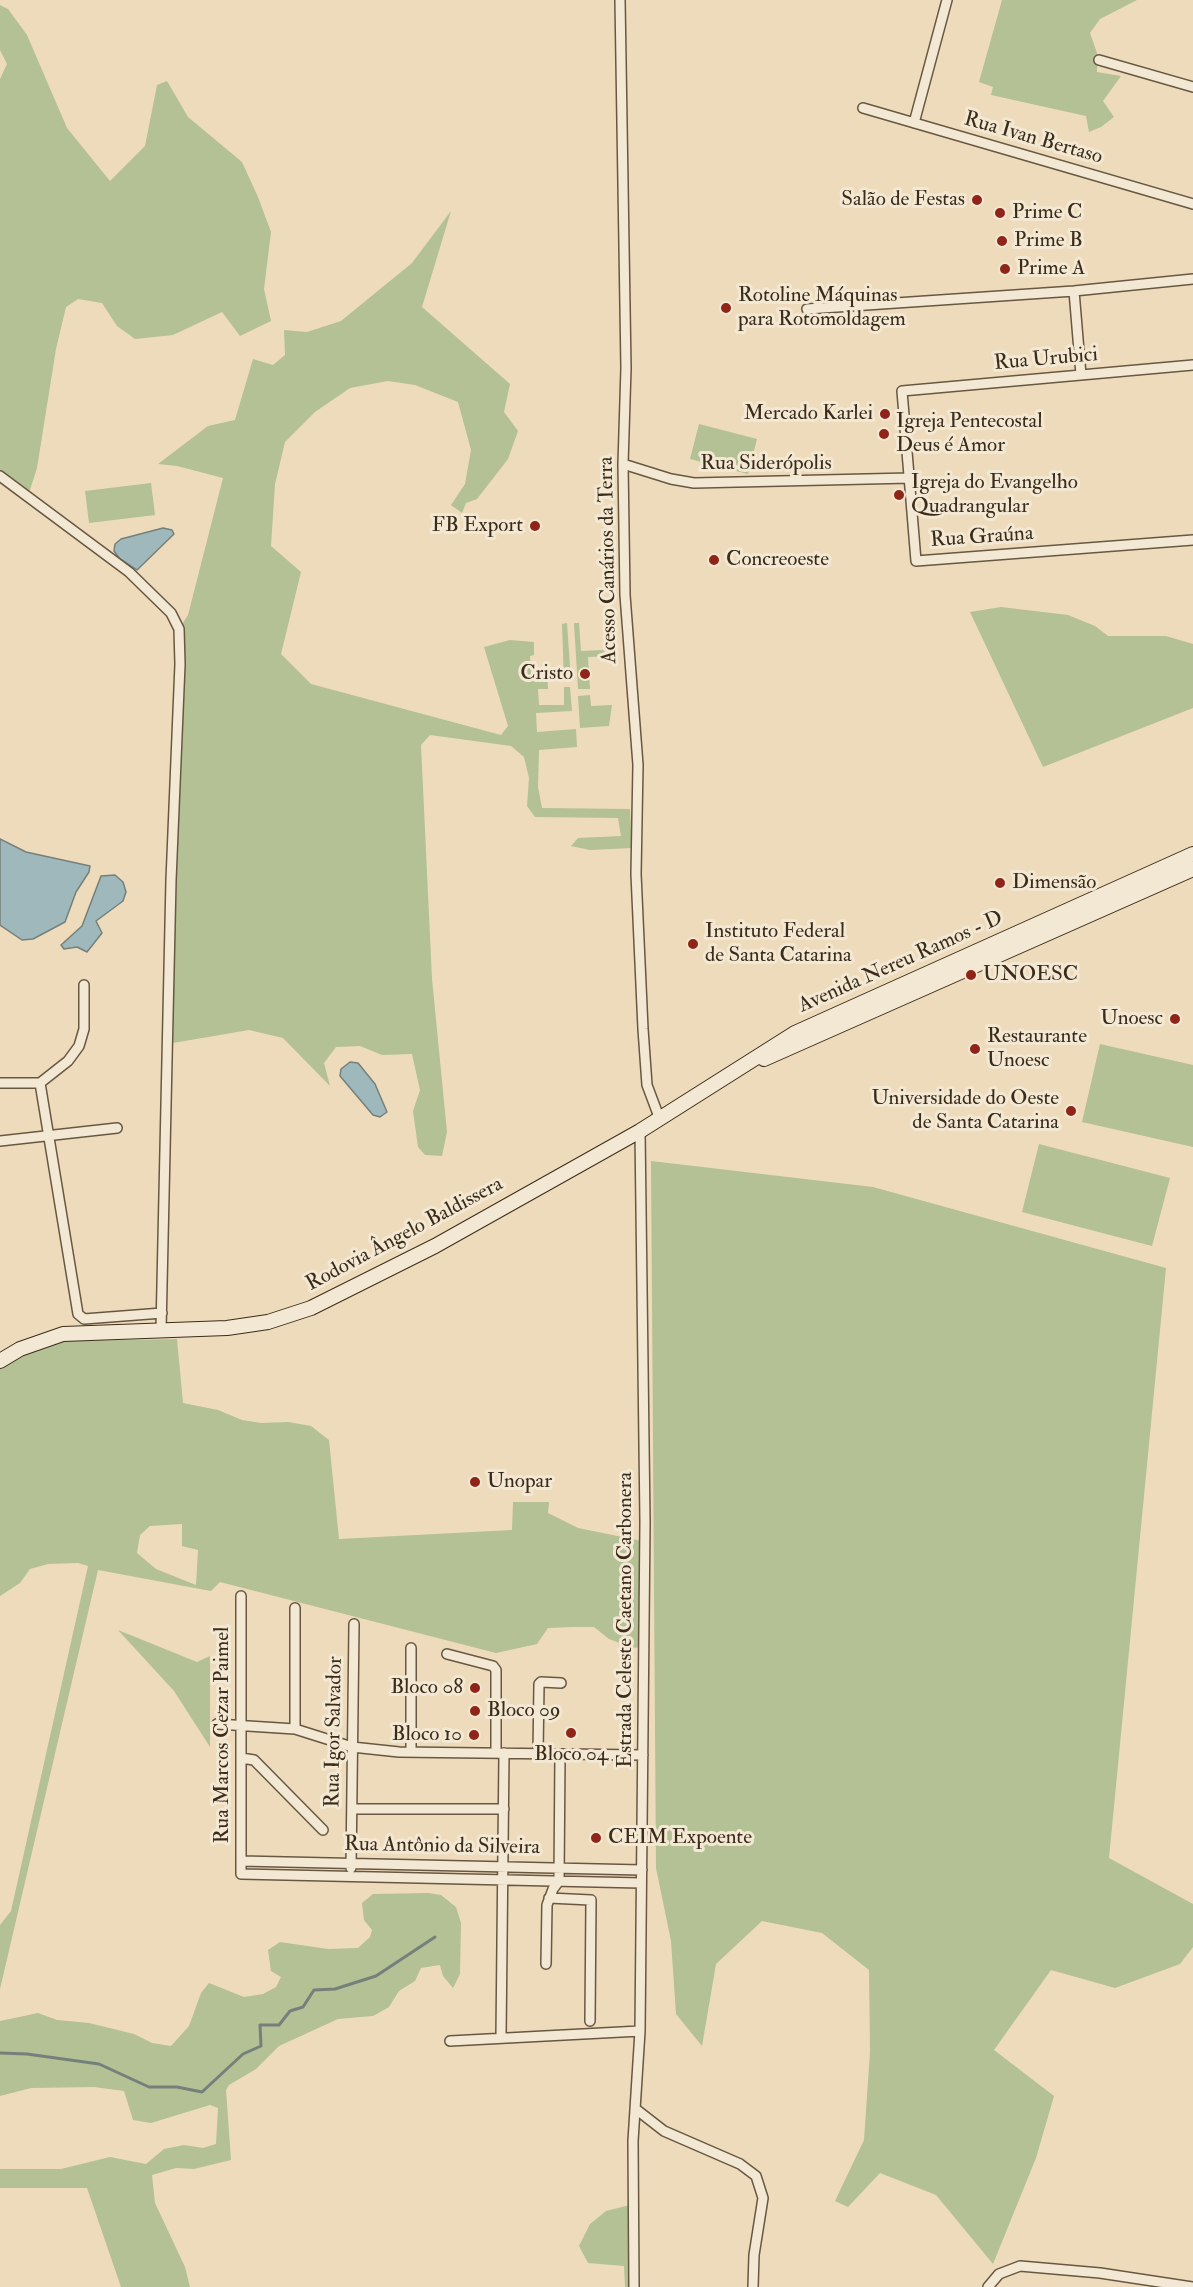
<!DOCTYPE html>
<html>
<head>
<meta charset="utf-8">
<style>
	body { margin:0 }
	canvas { display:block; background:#eddbbb }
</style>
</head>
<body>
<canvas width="1193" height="2287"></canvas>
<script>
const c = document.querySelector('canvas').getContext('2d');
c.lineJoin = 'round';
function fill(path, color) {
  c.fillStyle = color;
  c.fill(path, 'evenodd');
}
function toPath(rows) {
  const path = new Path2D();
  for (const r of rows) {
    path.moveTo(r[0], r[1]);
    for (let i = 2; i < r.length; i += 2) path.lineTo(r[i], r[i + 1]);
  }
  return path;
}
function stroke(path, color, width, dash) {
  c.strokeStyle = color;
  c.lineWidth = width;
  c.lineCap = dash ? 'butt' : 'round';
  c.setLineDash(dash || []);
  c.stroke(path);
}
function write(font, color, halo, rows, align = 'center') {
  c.font = font + ' "IM FELL Double Pica",serif';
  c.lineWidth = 6;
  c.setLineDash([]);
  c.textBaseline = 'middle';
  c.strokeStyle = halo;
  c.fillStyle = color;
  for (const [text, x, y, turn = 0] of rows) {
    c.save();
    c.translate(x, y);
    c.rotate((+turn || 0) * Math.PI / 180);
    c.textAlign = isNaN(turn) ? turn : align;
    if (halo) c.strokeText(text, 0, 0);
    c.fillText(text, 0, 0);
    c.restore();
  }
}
fill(toPath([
	[1002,0,1137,0,1100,19,1090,33,1097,53,1097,72,1121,76,1103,101,1114,117,1101,127,1089,132,1086,116,991,95,993,87,979,82],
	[0,5,8,9,27,35,67,128,110,181,145,146,157,85,167,81,188,117,242,162,258,197,271,232,264,289,271,321,240,336,222,312,173,335,135,339,117,326,102,303,78,299,66,307,56,349,37,468,28,496,0,476,0,79,7,64,0,50],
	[451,211,422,307,510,384,504,412,518,431,508,459,477,499,466,503,462,513,451,505,465,484,471,450,458,402,415,385,388,381,350,388,315,412,285,442,275,484,271,546,301,572,281,654,311,684,501,735,508,726,484,647,510,640,534,642,534,655,530,656,531,673,547,673,548,689,538,689,539,705,564,705,564,687,570,687,572,711,536,713,537,732,576,729,577,747,539,750,538,787,542,808,630,809,632,848,590,850,571,846,578,838,621,836,618,818,535,817,527,806,529,778,524,757,511,746,430,735,421,745,432,979,447,1132,442,1156,425,1155,418,1147,413,1111,420,1090,412,1054,382,1055,360,1046,336,1047,324,1063,330,1086,283,1038,249,1030,167,1044,179,629,188,615,223,478,177,466,158,464,208,426,235,420,253,359,273,365,285,355,284,330,307,332,341,321,412,263],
	[699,424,757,439,748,474,690,459],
	[151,483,155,515,89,523,85,491],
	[1001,607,1068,615,1095,626,1108,636,1166,636,1193,644,1193,708,1043,767,970,612],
	[567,623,571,681,564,681,562,624],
	[574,623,579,623,581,651,603,650,609,656,588,657,590,689,578,689],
	[590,695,591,706,612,705,609,726,580,728,578,696],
	[1100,1044,1193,1065,1193,1147,1082,1122],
	[1039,1144,1170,1178,1152,1246,1022,1212],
	[651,1161,873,1187,1166,1268,1109,1858,1193,1904,1193,1947,1180,1964,1115,1988,1051,1970,994,2050,1054,2096,1036,2158,993,2264,936,2195,880,2173,848,2207,835,2201,864,2140,870,2052,869,1970,822,1933,762,1921,716,1964,702,2046,676,2014,671,1941,656,1868],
	[177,1339,183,1403,218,1410,242,1420,261,1423,288,1422,311,1426,329,1440,339,1539,512,1530,513,1502,549,1502,548,1513,578,1528,642,1541,640,1647,633,1648,609,1639,594,1627,572,1627,548,1628,537,1644,496,1653,220,1582,211,1591,98,1570,0,1989,0,1925,11,1911,88,1566,78,1563,48,1564,30,1569,20,1583,0,1596,0,1368,23,1356,66,1341],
	[182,1524,182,1546,198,1550,196,1585,156,1569,137,1553,140,1535,150,1526],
	[118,1630,197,1662,210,1656,210,1747,174,1691],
	[429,1893,441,1895,456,1907,461,1923,460,1974,453,1988,443,1976,440,1965,421,1968,415,1981,399,1991,389,2007,373,2016,338,2019,279,2046,256,2069,229,2085,226,2090,231,2160,194,2169,176,2168,152,2175,155,2203,185,2267,190,2287,121,2287,87,2188,0,2188,0,2169,61,2169,110,2157,146,2164,164,2149,184,2145,203,2148,216,2144,218,2108,210,2105,151,2123,133,2120,124,2091,94,2087,31,2088,0,2096,0,2021,38,2013,57,2020,89,2023,134,2034,152,2043,171,2046,189,2026,201,1993,209,1983,244,1997,263,1994,276,1987,281,1977,271,1971,268,1950,280,1942,328,1949,358,1948,370,1937,372,1930,364,1920,362,1903,373,1894],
	[634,2204,634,2287,625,2287,624,2266,588,2263,579,2246,590,2224,606,2211]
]), '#b3c194');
const water = toPath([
	[163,528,172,530,174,534,137,570,119,558,114,551,115,544,121,539,163,528],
	[0,839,26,852,90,866,89,872,76,892,65,922,33,939,22,940,0,925,0,839],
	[115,875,123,882,126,892,123,901,96,921,102,933,87,952,77,947,64,949,61,945,82,926,101,876,115,875],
	[350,1062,358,1063,375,1084,387,1112,380,1117,373,1115,340,1076,341,1069,350,1062]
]);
fill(water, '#9eb8bb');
stroke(water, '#76807b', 1.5);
stroke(toPath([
	[0,2053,27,2054,99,2064,149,2087,177,2087,202,2092,243,2054,261,2046,260,2025,279,2025,290,2011,303,2007,314,1990,335,1989,376,1976,435,1937]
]), '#76807b', 3);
const street = toPath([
	[620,0,626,368,623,464,625,595,638,765,636,874,643,1029,647,1085,659,1117],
	[1099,60,1193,87],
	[863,108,1193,204],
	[914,123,947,0],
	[1074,291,1081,375],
	[807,309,1074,291,1193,279],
	[1193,365,902,391,916,561,1193,540],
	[623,464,671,479,694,483,910,478],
	[0,476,129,572,171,613,179,629,180,664,171,880,161,1330],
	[0,1083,40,1083,68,1061,79,1046,84,1029,84,985],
	[40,1083,78,1314,84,1319,162,1313],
	[0,1141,117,1128],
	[241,1596,241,1874,641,1883],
	[447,1654,493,1666,496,1670,496,1753],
	[217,1724,295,1729,352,1747,399,1752,643,1755],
	[295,1729,295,1608],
	[411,1752,411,1648],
	[538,1754,539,1684,541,1682,561,1683],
	[241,1758,254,1760,323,1830],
	[352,1809,504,1809],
	[241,1861,642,1870],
	[351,1868,354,1624],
	[549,1898,591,1900,590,2021],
	[546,1964,547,1905,553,1889,559,1881,560,1754],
	[501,2037,504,1753],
	[450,2041,640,2031],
	[637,2110,664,2131,740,2164,756,2176,763,2198,754,2255,753,2287],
	[634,2287,633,2141,640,2031,645,1522,640,1131],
	[988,2287,999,2274,1020,2266,1100,2273,1192,2287]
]);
const secondary = toPath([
	[764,1059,1193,869],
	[0,1361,20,1349,63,1334,227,1328,268,1322,311,1308,435,1246,640,1131,795,1033,1193,854]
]);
stroke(street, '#685842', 12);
stroke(secondary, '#3b2c1a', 16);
stroke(street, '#f3e8d3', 9);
stroke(secondary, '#f3e8d3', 14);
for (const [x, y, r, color] of [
	[977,200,6,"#8f2418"],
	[1000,213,6,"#8f2418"],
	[1002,241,6,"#8f2418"],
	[1005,269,6,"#8f2418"],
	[726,308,6,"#8f2418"],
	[885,414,6,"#8f2418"],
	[884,434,6,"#8f2418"],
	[899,495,6,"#8f2418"],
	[535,526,6,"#8f2418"],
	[714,560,6,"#8f2418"],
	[585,674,6,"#8f2418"],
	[1000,883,6,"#8f2418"],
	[693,944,6,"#8f2418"],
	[971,975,6,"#8f2418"],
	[1175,1019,6,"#8f2418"],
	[975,1049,6,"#8f2418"],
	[1071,1111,6,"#8f2418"],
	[475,1482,6,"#8f2418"],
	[475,1688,6,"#8f2418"],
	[475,1711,6,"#8f2418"],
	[571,1733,6,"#8f2418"],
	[474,1735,6,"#8f2418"],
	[596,1838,6,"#8f2418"]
]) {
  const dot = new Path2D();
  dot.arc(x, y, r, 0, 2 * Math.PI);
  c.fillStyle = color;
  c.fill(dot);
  stroke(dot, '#f3e8d3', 2);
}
write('21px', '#3b2c1a', '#f3e8d3', [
	["Rua Ivan Bertaso",1033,139,16],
	["Rua Urubici",1046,360,-5],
	["Rua Siderópolis",766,464],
	["Rua Graúna",982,538,-4],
	["Acesso Canários da Terra",609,560,-91],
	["Avenida Nereu Ramos - D",901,963,-24],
	["Rodovia Ângelo Baldissera",405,1235,-28],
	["Estrada Celeste Caetano Carbonera",626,1620,-90],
	["Rua Igor Salvador",335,1732,-89],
	["Rua Marcos Cezar Paimel",223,1735,-90],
	["Rua Antônio da Silveira",442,1847,1]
]);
write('21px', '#3b2c1a', '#f3e8d3', [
	["Salão de Festas",965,200,"right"],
	["Prime C",1012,213],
	["Prime B",1014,241],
	["Prime A",1017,269],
	["Rotoline Máquinas",738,296],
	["para Rotomoldagem",738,320],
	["Mercado Karlei",873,414,"right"],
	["Igreja Pentecostal",896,422],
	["Deus é Amor",896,446],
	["Igreja do Evangelho",911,483],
	["Quadrangular",911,507],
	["FB Export",523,526,"right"],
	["Concreoeste",726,560],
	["Cristo",573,674,"right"],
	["Dimensão",1012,883],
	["Instituto Federal",705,932],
	["de Santa Catarina",705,956],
	["UNOESC",983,975],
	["Unoesc",1163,1019,"right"],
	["Restaurante",987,1037],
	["Unoesc",987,1061],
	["Universidade do Oeste",1059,1099,"right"],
	["de Santa Catarina",1059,1123,"right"],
	["Unopar",487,1482],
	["Bloco 08",463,1688,"right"],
	["Bloco 09",487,1711],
	["Bloco 10",462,1735,"right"],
	["Bloco 04",571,1755,"center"],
	["CEIM Expoente",608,1838]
], 'left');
</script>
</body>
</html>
